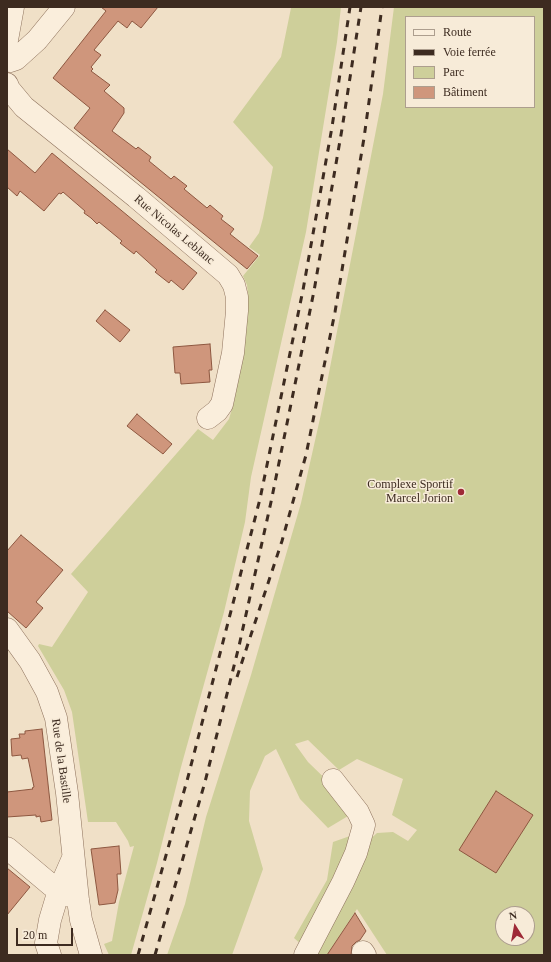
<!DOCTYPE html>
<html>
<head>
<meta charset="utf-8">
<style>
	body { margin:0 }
	#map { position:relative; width:551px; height:962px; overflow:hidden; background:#f0e0c7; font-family:"Times New Roman",serif }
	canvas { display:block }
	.frame { position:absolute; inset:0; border:8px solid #3d2b20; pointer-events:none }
	.legend { position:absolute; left:405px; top:16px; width:130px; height:92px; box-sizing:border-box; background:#f7ebd8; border:1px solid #ad9e8e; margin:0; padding:5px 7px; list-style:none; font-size:12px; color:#3d2b20 }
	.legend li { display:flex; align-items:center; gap:8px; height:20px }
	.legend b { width:20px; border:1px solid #ad9e8e }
	.north { position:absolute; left:495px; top:906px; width:40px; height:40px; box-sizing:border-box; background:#f7ebd8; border:1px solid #ad9e8e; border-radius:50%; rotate:349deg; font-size:11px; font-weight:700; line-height:16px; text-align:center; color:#3d2b20 }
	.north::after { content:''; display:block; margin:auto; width:14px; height:18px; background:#9e2936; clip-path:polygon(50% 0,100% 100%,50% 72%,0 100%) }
	.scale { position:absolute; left:16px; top:928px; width:57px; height:18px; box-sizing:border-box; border:2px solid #3d2b20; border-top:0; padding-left:5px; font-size:12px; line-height:14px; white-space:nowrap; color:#3d2b20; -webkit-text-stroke:3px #f7ebd8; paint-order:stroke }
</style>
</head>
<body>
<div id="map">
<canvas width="551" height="962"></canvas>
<div class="frame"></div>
<ul class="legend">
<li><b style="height:5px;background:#faeedc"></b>Route</li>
<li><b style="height:5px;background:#3d2b20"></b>Voie ferrée</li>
<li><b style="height:11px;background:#cecf9a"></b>Parc</li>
<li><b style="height:11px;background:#cf967c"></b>Bâtiment</li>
</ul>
<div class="north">N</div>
<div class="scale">20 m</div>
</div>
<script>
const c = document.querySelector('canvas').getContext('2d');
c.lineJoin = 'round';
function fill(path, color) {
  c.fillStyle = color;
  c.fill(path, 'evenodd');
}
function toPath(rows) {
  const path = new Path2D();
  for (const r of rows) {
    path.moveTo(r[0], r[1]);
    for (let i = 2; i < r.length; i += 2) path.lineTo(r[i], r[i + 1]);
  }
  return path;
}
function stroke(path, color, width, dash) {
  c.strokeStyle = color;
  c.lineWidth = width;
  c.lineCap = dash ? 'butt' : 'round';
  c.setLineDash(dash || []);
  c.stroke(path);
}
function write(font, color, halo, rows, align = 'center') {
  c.font = font + ' "Times New Roman",serif';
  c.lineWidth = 3;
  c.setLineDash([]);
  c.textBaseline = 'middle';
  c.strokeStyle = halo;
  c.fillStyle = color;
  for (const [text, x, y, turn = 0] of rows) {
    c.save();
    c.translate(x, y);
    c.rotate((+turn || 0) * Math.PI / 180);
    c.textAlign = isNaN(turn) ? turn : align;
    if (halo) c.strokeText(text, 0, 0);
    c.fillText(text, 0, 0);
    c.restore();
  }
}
fill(toPath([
	[290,7,341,7,337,42,306,232,251,477,245,522,224,612,181,767,157,863,131,955,109,955,104,944,112,941,119,902,134,846,130,847,128,841,116,822,88,822,72,712,64,690,38,646,39,644,52,647,88,592,71,574,198,429,213,440,229,419,234,402,243,352,248,296,247,285,243,276,260,255,249,247,259,233,263,218,273,167,233,122,281,57,291,8],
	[394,7,544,7,544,955,387,955,357,909,327,955,313,955,366,843,377,833,393,832,408,841,417,830,392,815,403,779,357,759,339,770,308,740,295,744,308,762,340,793,348,816,328,828,300,799,276,749,265,756,250,791,249,821,263,869,232,955,167,955,185,904,206,817,251,675,301,503,321,414,383,94],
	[406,17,534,17,534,107,406,107],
	[503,914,527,914,527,938,503,938],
	[350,836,332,895,303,946,294,938,327,880,333,842]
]), '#cecf9a');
const building = toPath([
	[101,7,158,7,141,28,132,21,127,28,118,21,94,50,101,55,91,67,93,69,91,71,110,85,104,91,124,108,124,113,112,131,136,149,138,147,151,157,149,161,171,179,174,176,187,186,184,189,207,208,210,205,223,216,221,219,234,229,230,234,258,256,247,269,74,128,90,108,53,78,106,11,101,7],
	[7,149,35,173,52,153,197,273,183,290,171,280,169,283,155,272,157,270,136,251,134,254,120,243,122,241,99,222,97,224,91,218,84,213,85,211,63,192,61,194,59,193,44,211,20,191,17,196,7,187,7,149],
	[105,310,130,330,120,342,96,321,105,310],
	[210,344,212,370,209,370,210,382,181,384,180,373,175,373,173,347,210,344],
	[137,414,172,444,163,454,127,426,137,414],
	[21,535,63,570,36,602,43,608,26,628,7,611,7,551,21,535],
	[42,729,52,820,41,822,40,816,36,817,36,815,7,817,7,792,33,789,32,788,34,787,28,758,22,759,21,755,12,756,11,739,20,738,19,734,25,734,25,731,42,729],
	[496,791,533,815,496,873,459,850,496,791],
	[119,846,121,874,117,874,118,890,115,903,99,905,91,849,119,846],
	[7,868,30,887,7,915,7,868],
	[355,913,366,931,360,940,356,942,352,946,351,955,327,955,355,913]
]);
fill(building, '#cf967c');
stroke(building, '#8d5740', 1);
const minor = toPath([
	[7,40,13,7],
	[10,61,16,59,37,40,64,7],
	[7,84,9,89,24,107,136,197,228,275,234,285,237,297,237,311,233,353,222,404,217,411,208,418],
	[7,629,30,661,47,692,56,718,67,793,78,900,81,920,91,955],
	[7,848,51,885,71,896],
	[363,952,365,955],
	[50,955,46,943,50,920,59,890,73,858],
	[305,955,343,882,356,853,364,825,358,812,333,780]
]);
stroke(minor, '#8d715c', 23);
stroke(minor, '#faeedc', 22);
stroke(toPath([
	[237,677,282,541,306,455,335,312,364,138,382,7],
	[138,955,188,777,260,499,303,290,332,127,350,7],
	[155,955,205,782,239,646,271,502,314,291,342,129,361,7]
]), '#3d2b20', 3, [7, 7]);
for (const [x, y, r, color] of [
	[461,492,4,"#9e2936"]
]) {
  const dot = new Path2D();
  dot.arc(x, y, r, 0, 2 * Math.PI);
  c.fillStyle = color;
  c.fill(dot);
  stroke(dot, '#f7ebd8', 1.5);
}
write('12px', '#3d2b20', '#f7ebd8', [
	["Rue Nicolas Leblanc",174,230,40],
	["Rue de la Bastille",61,761,82]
]);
write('12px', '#3d2b20', '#f7ebd8', [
	["Complexe Sportif",453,485],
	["Marcel Jorion",453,499]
], 'right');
</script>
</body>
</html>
